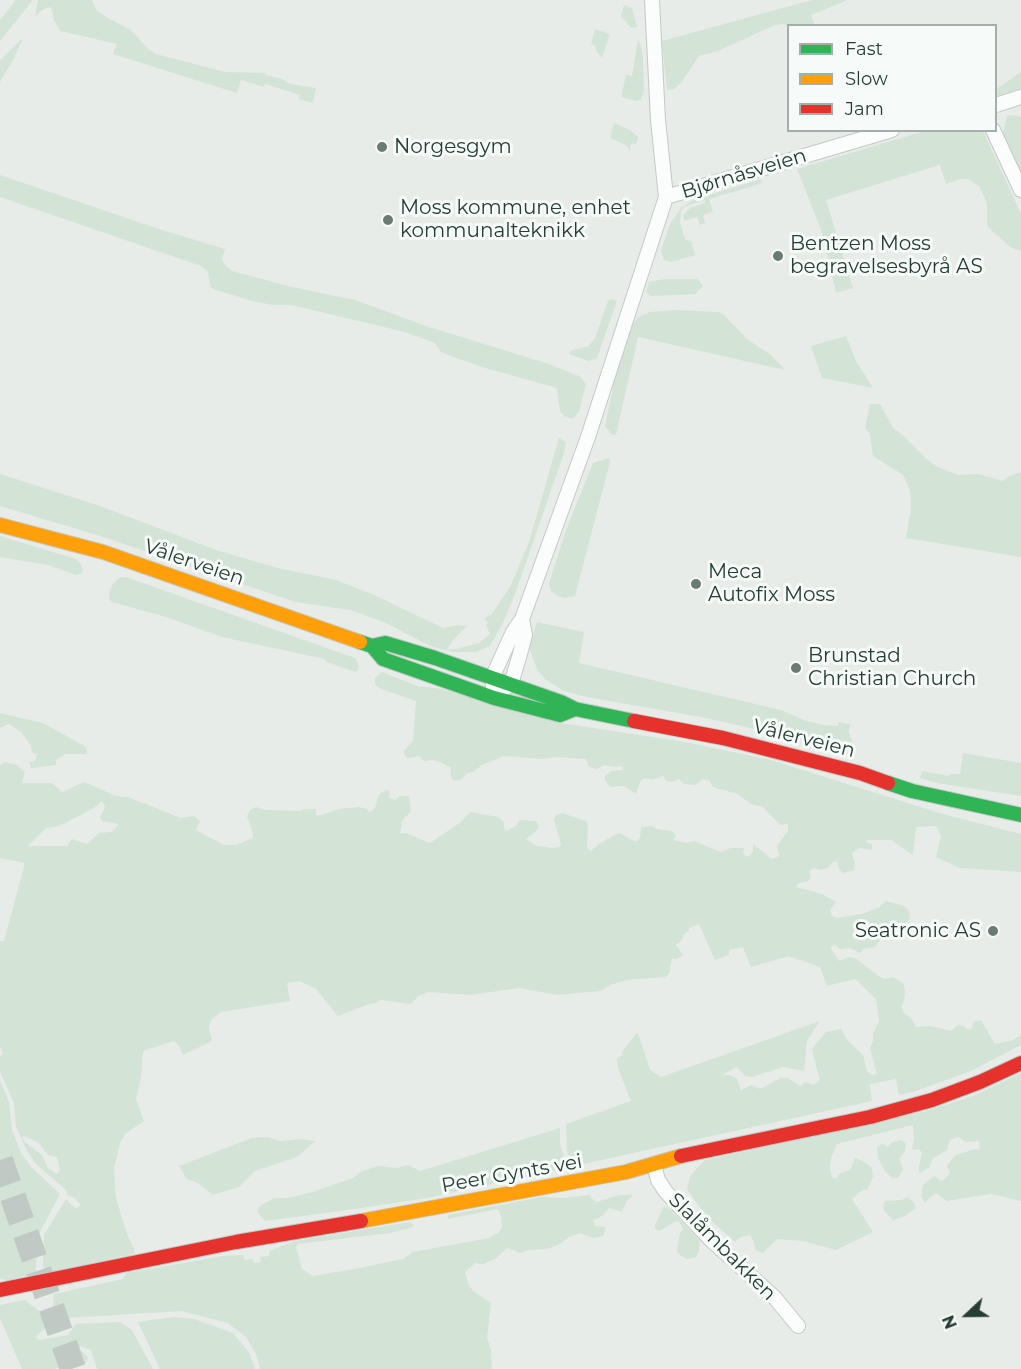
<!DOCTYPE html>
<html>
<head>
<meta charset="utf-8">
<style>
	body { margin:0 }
	#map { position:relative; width:1021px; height:1369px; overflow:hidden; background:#e7ece9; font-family:Montserrat,sans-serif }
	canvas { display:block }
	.legend { position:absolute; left:787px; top:24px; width:210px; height:108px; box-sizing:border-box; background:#f6faf8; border:2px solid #a3afaa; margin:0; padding:8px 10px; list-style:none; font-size:18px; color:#273e34 }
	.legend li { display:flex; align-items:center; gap:12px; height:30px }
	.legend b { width:30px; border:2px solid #a3afaa }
	.north { position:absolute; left:937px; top:1285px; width:60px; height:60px; -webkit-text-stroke:4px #f6faf8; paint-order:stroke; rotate:248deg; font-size:16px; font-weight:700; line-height:24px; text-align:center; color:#273e34 }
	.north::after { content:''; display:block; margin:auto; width:21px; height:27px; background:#273e34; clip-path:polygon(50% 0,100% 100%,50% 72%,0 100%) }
</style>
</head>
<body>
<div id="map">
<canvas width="1021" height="1369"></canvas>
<ul class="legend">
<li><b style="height:8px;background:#30b455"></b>Fast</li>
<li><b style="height:8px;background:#ff9f0a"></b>Slow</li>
<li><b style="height:8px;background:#e5322d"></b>Jam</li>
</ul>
<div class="north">N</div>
</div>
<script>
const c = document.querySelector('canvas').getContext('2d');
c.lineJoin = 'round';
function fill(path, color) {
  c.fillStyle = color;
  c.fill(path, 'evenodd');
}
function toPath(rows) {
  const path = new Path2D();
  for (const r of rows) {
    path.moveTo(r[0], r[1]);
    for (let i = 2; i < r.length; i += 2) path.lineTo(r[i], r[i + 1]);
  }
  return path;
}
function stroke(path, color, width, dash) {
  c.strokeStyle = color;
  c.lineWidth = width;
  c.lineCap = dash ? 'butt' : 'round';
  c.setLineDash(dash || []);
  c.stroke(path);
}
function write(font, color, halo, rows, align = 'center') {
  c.font = font + ' Montserrat,sans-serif';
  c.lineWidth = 6;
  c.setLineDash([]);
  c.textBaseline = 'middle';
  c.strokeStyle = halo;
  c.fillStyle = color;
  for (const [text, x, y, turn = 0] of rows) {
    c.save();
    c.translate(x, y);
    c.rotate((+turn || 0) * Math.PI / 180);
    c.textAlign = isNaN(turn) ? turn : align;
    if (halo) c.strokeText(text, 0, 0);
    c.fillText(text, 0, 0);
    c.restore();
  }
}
fill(toPath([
	[16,0,33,0,0,41,0,20],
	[38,0,92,0,96,10,106,17,131,30,148,49,156,54,225,72,265,73,266,75,282,79,290,84,316,88,313,103,299,99,300,95,265,84,264,87,241,80,237,93,113,54,117,44,60,31,54,20,51,7,44,9,35,16],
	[812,0,848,0,811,15,814,25,788,26,788,27,784,24,775,25,718,51,699,56,681,83,674,89,667,90,662,41],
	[624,5,632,8,637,27,631,28,621,16],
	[595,29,610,34,602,58,597,52,595,45,591,44],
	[23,38,14,58,0,82,0,60],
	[638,39,641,46,643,58,644,91,641,100,636,101,622,97,622,93,626,75,632,76],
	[1021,72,1021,89,1000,97,996,95,996,90,998,88],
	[1014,115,1021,117,1021,174,1003,133,1007,116],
	[614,123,630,130,638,137,636,145,634,143,630,145,631,152,626,145,610,138],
	[928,130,983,131,1021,214,1021,251,1010,247,987,226,987,203,979,186,968,179,961,179,946,184,940,165,933,167,826,200,853,288,836,293,822,232,797,169],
	[0,175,159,229,225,249,222,259,224,264,232,271,292,287,355,300,426,326,549,364,581,377,586,385,579,411,573,419,564,416,560,411,557,389,554,387,485,368,448,355,441,352,435,343,405,332,291,305,273,305,252,301,213,289,210,286,208,272,201,266,0,197],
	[760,179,762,181,760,184,709,199,713,212,703,215,705,223,700,225,697,217,684,221,683,215,690,208,705,203,705,200,686,206,681,210,680,222,684,236,686,240,691,241,695,255,671,262,664,260,661,250,670,224,681,208,693,200],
	[665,279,697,279,703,286,695,294,651,296,646,292,649,282],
	[611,299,617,301,597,358,589,361,569,354,570,351,589,346,595,338,608,301],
	[674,310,719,312,724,315,747,339,771,355,785,370,638,337,616,435,611,434,605,426,616,374,634,322,639,317,650,312],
	[846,336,856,361,873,388,822,378,811,346],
	[870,404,880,404,893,428,903,435,930,462,938,467,958,475,979,474,1003,481,1009,476,1021,472,1021,557,906,538,911,508,910,490,903,475,873,456,870,434,865,428],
	[559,438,566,442,564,453,515,594,503,623,490,646,476,652,452,652,430,646,386,623,350,610,295,602,97,535,0,506,0,474,100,506,216,550,278,568,336,580,372,594,443,628,458,625,467,626,452,641,447,650,456,649,479,643,490,634,486,625,488,622,484,619,492,614,511,585,529,542],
	[609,458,610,462,575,596,565,598,558,596,551,591,549,584,566,530,593,463],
	[0,536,76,559,81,564,83,571,81,574,76,575,48,565,0,557],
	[126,577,355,658,359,666,358,670,356,672,327,662,325,659,222,637,166,617,112,602,109,598,109,593,113,584,119,578],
	[537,622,584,632,579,663,781,710,804,720,822,725,838,726,839,722,850,724,849,732,853,744,847,755,778,734,706,718,587,697,564,691,545,679,538,671,532,657,529,647],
	[382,672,417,686,442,689,561,723,685,742,771,760,943,814,1021,834,1021,872,959,868,936,857,941,836,936,826,916,827,913,855,891,840,868,840,866,842,872,844,872,850,859,848,852,853,855,863,854,870,843,873,839,869,837,861,833,862,828,868,821,870,814,868,809,871,811,878,808,881,799,883,796,887,822,894,836,902,830,910,832,916,837,918,862,914,878,908,886,901,904,906,909,911,910,918,904,927,897,932,890,933,888,940,883,936,875,947,863,949,860,953,850,948,840,949,835,945,830,947,839,961,848,957,855,958,880,977,885,979,893,977,903,983,905,990,904,1002,901,1006,904,1013,911,1018,916,1027,930,1026,951,1031,958,1025,963,1026,969,1030,972,1029,973,1022,981,1020,995,1044,1013,1040,1021,1035,1021,1045,971,1071,916,1091,899,1095,896,1079,870,1084,872,1101,574,1166,570,1161,567,1150,566,1124,631,1101,618,1068,617,1058,623,1055,622,1052,636,1034,638,1033,650,1070,661,1077,820,1021,807,1041,804,1071,783,1067,752,1077,745,1076,737,1067,722,1075,730,1075,737,1079,741,1090,751,1085,760,1089,781,1078,788,1078,800,1086,806,1082,814,1085,820,1080,812,1050,814,1046,826,1032,841,1029,847,1040,863,1055,867,1071,872,1075,877,1074,870,1048,873,1041,873,1034,879,1021,876,999,855,979,827,986,820,967,789,956,751,967,743,947,729,950,729,955,715,960,699,924,689,928,689,931,684,934,682,940,676,945,683,955,677,959,672,959,669,974,665,977,628,980,613,984,600,991,557,995,519,988,471,995,428,992,418,996,411,1004,380,1000,376,1003,369,1004,338,1016,316,989,299,981,287,983,290,1001,221,1012,211,1020,209,1027,212,1041,183,1055,179,1046,174,1041,143,1051,141,1077,136,1099,144,1121,125,1134,120,1143,114,1169,116,1198,127,1234,135,1251,134,1254,47,1273,43,1266,44,1235,66,1199,76,1209,81,1205,75,1198,67,1195,66,1190,36,1164,27,1151,16,1127,14,1103,0,1072,0,1056,3,1054,0,1046,0,941,4,941,25,863,0,858,0,765,5,762,17,765,25,772,22,783,52,783,62,792,84,782,116,796,128,797,181,818,194,816,200,821,196,830,224,845,236,845,253,838,252,829,247,816,250,810,256,807,265,810,300,811,305,809,316,809,316,814,318,816,339,809,359,807,367,809,370,812,375,808,379,795,385,790,390,791,389,798,395,800,400,796,409,796,411,811,402,821,400,834,406,833,430,843,461,822,470,812,498,817,504,822,504,828,506,831,516,826,520,820,536,821,539,826,537,830,526,839,537,846,553,848,559,847,561,844,554,820,556,815,562,813,586,821,588,826,587,848,591,851,600,843,619,833,636,842,640,838,641,827,652,826,657,829,672,831,676,835,673,840,686,843,694,841,721,852,731,848,744,848,743,854,749,857,753,851,753,844,772,859,779,856,777,846,788,831,788,824,780,825,763,807,751,804,738,794,713,787,710,781,703,779,695,785,684,784,679,779,672,782,666,781,663,776,653,780,646,778,641,780,636,794,624,786,611,787,605,781,605,776,611,771,623,770,622,766,615,767,604,765,597,769,589,767,586,759,556,757,542,759,504,756,482,765,473,772,467,773,462,779,453,781,450,774,451,768,442,763,434,760,424,761,419,756,409,758,405,756,404,751,413,741,416,701,381,689,375,685,375,678],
	[102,801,105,807,100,817,102,821,119,824,112,832,99,833,87,844,72,839,67,846,28,846,46,828,59,826,94,808],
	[24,1136,39,1143,48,1155,57,1157,60,1170,57,1174,48,1168,42,1155,26,1143,22,1138],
	[0,713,43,723,86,747,87,754,66,754,56,760,56,765,31,768,29,762,35,761,37,754,32,752,31,745,21,732,9,724,0,728],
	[963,753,1021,763,1021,796,937,783,920,778,922,771,949,776,950,774,960,774],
	[1021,1073,1021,1201,991,1194,947,1201,936,1193,925,1202,921,1197,923,1185,934,1176,941,1181,945,1179,950,1173,947,1166,954,1156,974,1149,980,1150,979,1141,966,1142,958,1137,950,1140,947,1150,932,1159,930,1167,919,1173,919,1167,922,1152,918,1149,912,1150,914,1139,913,1125,837,1144,831,1158,830,1168,832,1177,836,1179,840,1173,850,1170,855,1158,863,1161,872,1168,873,1177,867,1190,862,1190,852,1199,873,1232,836,1250,803,1241,777,1239,763,1253,755,1250,754,1242,750,1235,741,1237,735,1242,706,1216,687,1189,690,1176,705,1160,927,1111,973,1096],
	[0,1081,9,1102,12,1130,21,1153,31,1167,60,1194,37,1238,36,1273,9,1280,0,1279],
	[560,1128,560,1144,567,1168,427,1198,348,1210,265,1221,257,1212,260,1206,274,1198,286,1198,309,1193,353,1178,362,1171,378,1166,397,1168,408,1165,420,1171],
	[268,1137,280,1141,301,1139,315,1141,297,1157,255,1171,239,1187,213,1195,198,1183,187,1179,179,1166,252,1138],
	[901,1140,906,1144,905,1151,899,1159,903,1169,898,1178,892,1178,884,1170,878,1158,877,1147,882,1144,888,1147,892,1142],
	[590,1195,591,1198,597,1202,619,1195,633,1195,627,1201,622,1212,609,1208,602,1216,593,1221,595,1226,606,1227,603,1236,593,1238,580,1233,569,1237,560,1244,547,1249,528,1250,521,1253,507,1248,495,1259,483,1264,475,1263,465,1272,469,1286,474,1292,491,1303,487,1338,491,1349,492,1369,260,1369,257,1356,246,1337,228,1323,181,1311,65,1318,57,1314,53,1306,54,1294,123,1279,126,1273,223,1256,243,1255,245,1260,253,1259,254,1263,261,1262,260,1257,269,1256,269,1251,295,1241,410,1222,413,1224,413,1227,390,1233,298,1244,296,1247,302,1269,313,1276,354,1269,403,1259,413,1252,489,1238,498,1233,502,1228,501,1216,498,1209,448,1219,448,1215,541,1197,563,1198],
	[907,1197,913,1201,916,1208,905,1216,893,1220,883,1209,885,1201,902,1200],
	[664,1206,671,1210,700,1241,699,1251,696,1257,687,1259,681,1256,677,1251,680,1233,683,1229,680,1223,677,1221,659,1231,655,1229,655,1225],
	[25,1300,44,1315,48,1326,36,1336,38,1340,68,1335,76,1324,120,1322,132,1330,153,1369,97,1369,91,1350,81,1346,78,1348,88,1357,85,1364,78,1362,69,1368,62,1366,54,1369,22,1369,0,1318,0,1305],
	[174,1317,194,1319,233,1333,250,1354,255,1369,160,1369,138,1322]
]), '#d3e3d5');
stroke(toPath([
	[0,1160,73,1369]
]), '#c1c9c5', 26, [26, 13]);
const street = toPath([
	[996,105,1021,97],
	[993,130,1021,190],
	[666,197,892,130],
	[493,686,492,678,513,632,522,619,588,437,666,197,658,120,652,0],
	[504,689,511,684,520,654,525,635,522,619],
	[654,1165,658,1180,666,1192,710,1239,775,1298,798,1326]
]);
const fast = toPath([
	[360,642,372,646,383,659,494,698,560,715,575,709],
	[372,646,385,643,435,658,561,702,575,709,634,721],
	[888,783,912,791,1021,815]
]);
const slow = toPath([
	[0,525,103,552,360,642],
	[361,1221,626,1172,681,1156]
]);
const jam = toPath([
	[634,721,723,738,860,773,888,783],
	[681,1156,870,1117,932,1100,980,1082,1021,1063],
	[0,1290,236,1242,361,1221]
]);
stroke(street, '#c4c9c6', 16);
stroke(fast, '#c3c9c6', 16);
stroke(slow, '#c3c9c6', 16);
stroke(jam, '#c3c9c6', 16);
stroke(street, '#fbfcfc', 14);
stroke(fast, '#30b455', 14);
stroke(slow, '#ff9f0a', 14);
stroke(jam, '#e5322d', 14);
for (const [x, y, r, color] of [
	[382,147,6,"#6a7b73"],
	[388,220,6,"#6a7b73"],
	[778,256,6,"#6a7b73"],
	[696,584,6,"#6a7b73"],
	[796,668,6,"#6a7b73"],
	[993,931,6,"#6a7b73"]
]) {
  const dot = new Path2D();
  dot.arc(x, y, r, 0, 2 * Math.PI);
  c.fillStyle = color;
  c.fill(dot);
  stroke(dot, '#f6faf8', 2);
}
write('20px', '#273e34', '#f6faf8', [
	["Norgesgym",394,147],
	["Moss kommune, enhet",400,208],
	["kommunalteknikk",400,231],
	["Bentzen Moss",790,244],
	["begravelsesbyrå AS",790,267],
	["Meca",708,572],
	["Autofix Moss",708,595],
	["Brunstad",808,656],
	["Christian Church",808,679],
	["Seatronic AS",981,931,"right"]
], 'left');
write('20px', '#273e34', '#f6faf8', [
	["Bjørnåsveien",744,174,-17],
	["Vålerveien",194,563,19],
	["Vålerveien",804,739,14],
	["Peer Gynts vei",512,1174,-10],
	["Slalåmbakken",722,1247,45]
]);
</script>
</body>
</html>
